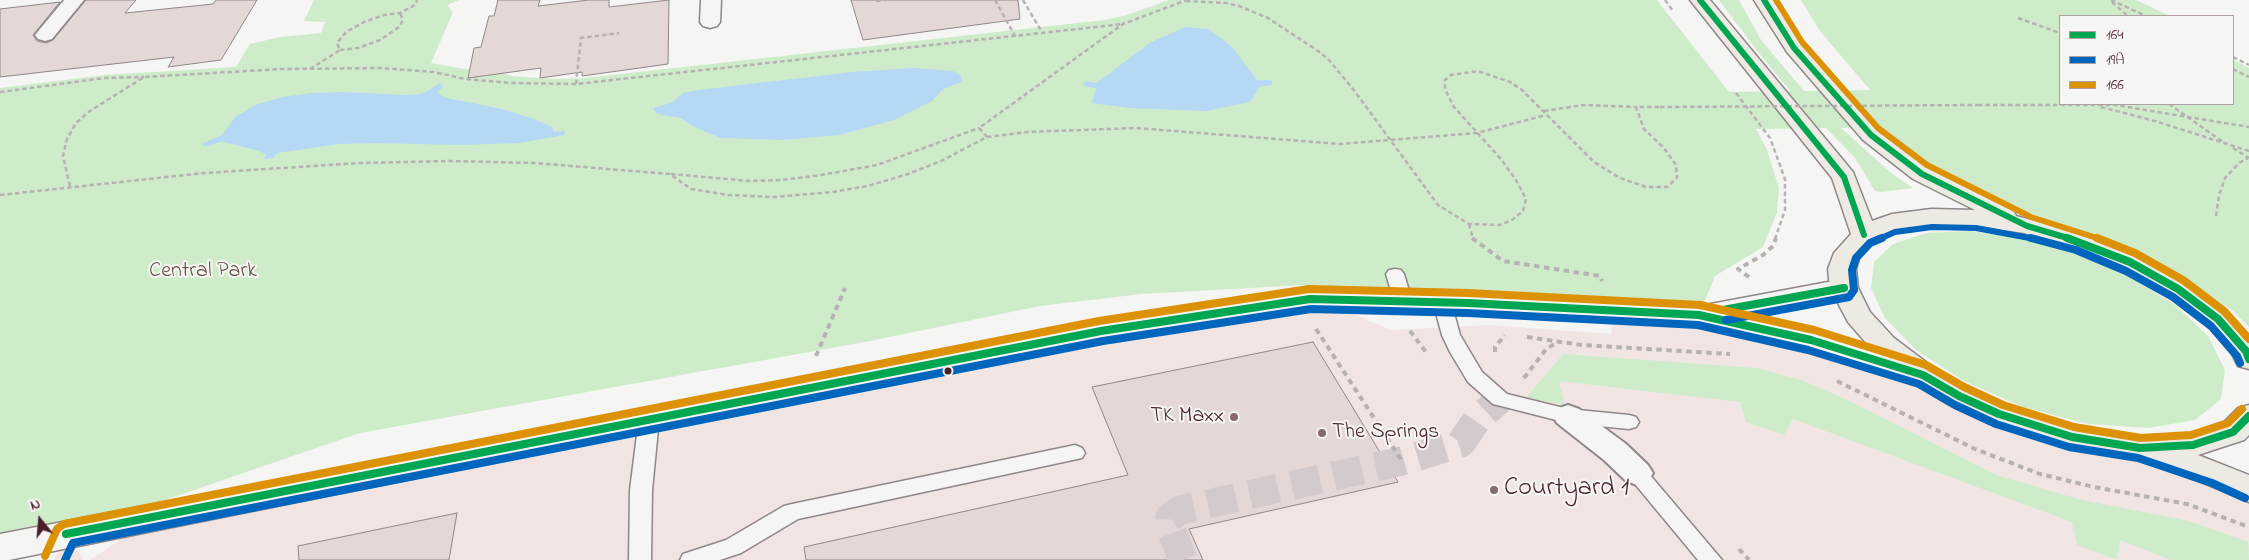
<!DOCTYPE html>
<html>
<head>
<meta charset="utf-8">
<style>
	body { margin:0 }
	#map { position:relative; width:2249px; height:560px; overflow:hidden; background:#f5f5f3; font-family:"Indie Flower",sans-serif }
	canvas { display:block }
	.legend { position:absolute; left:2059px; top:15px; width:175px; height:90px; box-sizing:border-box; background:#f6f6f2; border:1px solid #b1a0a2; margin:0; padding:6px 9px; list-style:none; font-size:15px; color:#4a1f2b }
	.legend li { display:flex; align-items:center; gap:10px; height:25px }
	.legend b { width:25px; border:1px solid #b1a0a2 }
	.north { position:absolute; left:15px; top:495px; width:50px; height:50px; -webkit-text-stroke:4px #f6f6f2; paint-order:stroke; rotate:343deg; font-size:14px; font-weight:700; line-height:20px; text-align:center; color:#4a1f2b }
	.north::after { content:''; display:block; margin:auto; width:18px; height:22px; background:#4a1f2b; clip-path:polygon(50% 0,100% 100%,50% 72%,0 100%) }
</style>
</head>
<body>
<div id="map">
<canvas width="2249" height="560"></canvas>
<ul class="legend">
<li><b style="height:6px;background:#00a651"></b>164</li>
<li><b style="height:6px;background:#0065bd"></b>19A</li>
<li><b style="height:6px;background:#dd9206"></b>166</li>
</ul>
<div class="north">N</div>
</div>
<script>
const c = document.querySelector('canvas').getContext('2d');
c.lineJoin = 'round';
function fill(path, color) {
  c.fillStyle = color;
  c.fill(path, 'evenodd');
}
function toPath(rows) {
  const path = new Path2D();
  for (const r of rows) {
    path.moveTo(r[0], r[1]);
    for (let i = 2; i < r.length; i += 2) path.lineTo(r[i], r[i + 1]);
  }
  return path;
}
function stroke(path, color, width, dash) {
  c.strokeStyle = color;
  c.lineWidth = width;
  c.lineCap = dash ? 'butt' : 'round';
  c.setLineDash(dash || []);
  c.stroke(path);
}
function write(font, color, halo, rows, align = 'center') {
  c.font = font + ' "Indie Flower",sans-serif';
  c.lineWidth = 4;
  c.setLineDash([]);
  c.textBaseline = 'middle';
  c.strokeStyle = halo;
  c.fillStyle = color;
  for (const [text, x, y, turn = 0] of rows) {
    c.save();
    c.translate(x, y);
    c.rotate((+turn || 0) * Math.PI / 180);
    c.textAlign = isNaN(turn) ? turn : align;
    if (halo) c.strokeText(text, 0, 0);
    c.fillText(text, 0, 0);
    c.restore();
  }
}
fill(toPath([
	[1613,309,1811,340,1959,396,2249,489,2249,560,90,560,126,536,828,387,1206,321,1305,310,1344,310,1391,330,1490,325,1611,334],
	[66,534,84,560,54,560]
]), '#f0e5e3');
fill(toPath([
	[314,0,459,0,447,5,453,12,431,63,476,71,493,71,511,76,556,79,585,78,1104,20,1124,16,1169,0,1657,0,1729,92,1790,91,1758,52,1719,0,1739,0,1761,40,1804,91,1870,90,1820,31,1801,0,2136,0,2170,16,2060,16,2060,104,2233,104,2233,60,2249,68,2249,327,2231,309,2157,263,2081,231,1994,200,1967,187,1923,163,1899,145,1882,127,1841,128,1891,173,1913,188,1882,192,1875,191,1855,158,1826,128,1756,129,1767,150,1779,188,1777,212,1763,247,1715,276,1699,315,1423,290,1304,285,1141,294,1040,306,870,341,360,433,66,534,0,538,0,88,105,75,236,67,250,44,280,37,321,33,325,22,304,21],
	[1969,231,2019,237,2073,252,2126,275,2174,304,2208,336,2225,370,2221,399,2195,420,2148,428,2088,424,2023,407,1964,381,1916,350,1885,318,1871,288,1874,262,1893,244,1926,233],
	[1563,354,1756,368,1801,380,1850,401,1996,475,2082,500,2189,521,2248,542,2249,560,2171,560,2120,540,2117,560,2077,545,2072,522,1793,419,1784,435,1746,422,1740,402,1559,381,1564,404,1526,398]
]), '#ceecca');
fill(toPath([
	[1186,27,1209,29,1231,46,1261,85,1250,102,1206,111,1128,108,1092,103,1098,82,1151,42],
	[914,68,953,71,962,77,961,82,943,89,932,101,894,120,839,135,782,140,721,138,694,127,681,118,657,114,653,108,671,103,683,93,698,90,853,72],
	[430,90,438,90,437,93,447,98,502,109,534,119,552,127,553,132,565,131,564,135,520,143,460,145,375,143,339,144,277,153,273,158,264,159,266,154,256,150,220,141,214,143,212,140,221,137,236,116,258,104,283,97,312,93,342,92,407,95,420,94]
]), '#b5d8f5');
fill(toPath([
	[1269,80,1272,81,1272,85,1253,87,1249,84,1253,81,1269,80],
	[1087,81,1106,85,1107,87,1103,90,1084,86,1083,84,1087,81],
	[439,83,443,86,442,88,431,97,425,97,425,93,439,83],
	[223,135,226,136,226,140,206,147,201,144,223,135]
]), '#b5d8f5');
const building = toPath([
	[86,0,136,0,125,13,213,4,216,0,257,0,221,60,168,67,174,57,0,77,0,9,60,2,33,35,37,41,46,43,53,40,86,0],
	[498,0,540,0,538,6,589,0,609,0,609,7,669,0,668,64,582,76,582,72,540,78,541,68,468,78,474,48,481,47,489,16,494,16,498,0],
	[851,0,1018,0,1020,19,863,40,851,0],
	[1313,342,1398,482,1189,529,1203,560,806,560,804,547,1128,475,1092,387,1313,342],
	[457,513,449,560,299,560,298,546,457,513]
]);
fill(building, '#e3d8d6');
stroke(building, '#8f8788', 1);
stroke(toPath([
	[1183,560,1170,527,1170,517,1180,510,1402,461,1461,443,1476,421,1500,399]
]), '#d3cacb', 29, [29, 14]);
const service = toPath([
	[1395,269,1401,270,1404,274,1412,301,1409,305,1403,307,1397,305,1394,301,1386,274,1389,270,1395,269],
	[1442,296,1448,298,1451,302,1460,335,1482,372,1507,394,1568,409,1629,415,1636,417,1639,422,1636,427,1629,429,1568,423,1493,404,1468,382,1450,352,1442,335,1433,302,1436,298,1442,296],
	[649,412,656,414,659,419,652,490,651,560,629,560,630,490,639,419,642,414,649,412],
	[1075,445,1082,448,1085,453,1082,458,798,519,741,553,720,560,680,560,683,554,726,540,784,506,792,504,1075,445],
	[1637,465,1644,468,1722,560,1698,560,1630,478,1626,473,1630,468,1637,465]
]);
const pedestrian = toPath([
	[1568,405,1579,409,1626,444,1648,465,1653,473,1648,481,1637,485,1626,481,1604,460,1557,423,1553,416,1557,409,1568,405]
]);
const minor = toPath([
	[64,0,84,0,52,39,45,41,38,39,35,35,64,0],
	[701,0,721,0,720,22,717,26,710,28,703,26,700,22,701,0],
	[1844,279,1854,282,1858,288,1854,294,1743,316,1821,333,1934,368,1938,375,1934,382,1923,385,1806,348,1699,324,1468,312,1310,308,1101,340,9,560,0,560,0,534,1101,322,1310,290,1613,300,1700,306,1844,279]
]);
const trunk = toPath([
	[1690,0,1710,0,1853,172,1872,221,1892,214,1931,209,1975,210,1913,179,1863,140,1787,52,1754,0,1774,0,1802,44,1879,130,1931,169,2013,210,2016,216,2088,235,2140,256,2188,283,2228,313,2249,336,2249,369,2238,366,2232,354,2208,325,2168,295,2120,268,2070,247,2024,233,1977,226,1931,225,1898,229,1873,241,1860,255,1856,269,1858,288,1870,312,1894,338,1934,368,1970,388,2010,406,2073,426,2140,436,2192,433,2222,424,2238,408,2249,405,2249,435,2244,440,2198,455,2249,475,2249,502,2204,483,2140,460,2072,448,1988,422,1948,404,1912,382,1874,352,1848,322,1830,288,1828,269,1834,253,1851,234,1832,178,1690,0]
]);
stroke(service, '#8f8788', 3);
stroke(pedestrian, '#8f8788', 4);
stroke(minor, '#8f8788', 3);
stroke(trunk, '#8f8788', 3);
stroke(toPath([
	[995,0,1015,36],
	[1023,0,1043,34],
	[1665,0,1673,11],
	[2111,0,2146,16],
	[876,1,887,0],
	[1186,1,1226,3,1239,6,1268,18,1318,51,1328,59,1353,89,1438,205,1469,224,1500,225,1512,220,1523,211,1526,199,1516,180,1501,159,1454,107,1445,89,1445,80,1451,75,1478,71,1510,82,1522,90,1594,162,1620,178,1646,187,1667,187,1677,178,1676,165,1664,148,1644,129,1636,107,1660,107],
	[2112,2,2128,16],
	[2018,18,2060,33],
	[340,50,358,48,380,40,399,27,403,20,400,13],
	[2233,57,2249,65],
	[310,69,340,50,337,43,346,32,364,22,384,15,400,13,415,5,417,0],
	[2233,69,2249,77],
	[576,84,581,38,619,33],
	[0,92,104,78,144,77],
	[1736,93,1770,138,1785,179,1785,210,1775,239],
	[2169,104,2223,142],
	[1978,105,2115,105,2249,127],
	[2101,107,2155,121,2249,151],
	[1544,111,1584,105,1636,107],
	[987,137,1027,132,1136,128,1340,144,1477,133,1546,115],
	[2233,148,2249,158],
	[671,174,749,181,782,180,821,175,877,165,979,128],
	[70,186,63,156,67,139,76,123,90,111,144,77,282,69,381,68,434,72,465,79,512,83,576,84,1123,24],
	[0,195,204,173,361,163,449,161,534,163,670,174,691,189,728,195,773,197,833,192,868,186,908,174,941,161,987,137,979,128,1123,24,1187,0],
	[2216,216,2219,195,2225,178,2239,163,2248,158],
	[1469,224,1473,239]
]), '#b6b2b2', 2.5, [4.5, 3]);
stroke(toPath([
	[1472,238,1503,261,1600,276,1602,281],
	[1749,277,1738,269,1763,255,1773,246,1776,238],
	[1316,329,1402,461],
	[1410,331,1426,352],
	[1527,337,1582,345,1730,354],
	[1495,352,1495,347,1505,335],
	[816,356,845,288],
	[1524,378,1547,348,1559,342],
	[1837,381,1975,449,2040,474,2094,487,2187,504,2249,527],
	[1739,549,1749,560]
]), '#b6b2b2', 4, [5.5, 4.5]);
fill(service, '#f5f5f3');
fill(pedestrian, '#f5f5f3');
fill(minor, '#f5f5f3');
fill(trunk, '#edeae4');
stroke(toPath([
	[1660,107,1978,105]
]), '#b6b2b2', 2.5, [4.5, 3]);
stroke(toPath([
	[1700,0,1844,177,1864,235],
	[1764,0,1794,48,1871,135,1922,174,2027,226,2071,239]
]), '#00a651', 6);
stroke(toPath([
	[2067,238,2130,262,2178,289,2218,319,2246,351,2249,359],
	[1723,310,1844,288],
	[66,534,1101,331,1310,299,1468,303,1699,315,1811,340,1923,375,1959,396,1999,414,2072,437,2140,448,2193,445,2233,432,2249,416]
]), '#00a651', 8);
stroke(toPath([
	[1879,239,1895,232,1932,227,1976,228,2035,239]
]), '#0065bd', 6);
stroke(toPath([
	[2031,238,2076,250,2126,271,2173,297,2211,326,2237,356,2240,363],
	[1726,320,1849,297,1854,290,1852,270,1856,258,1870,243,1882,238],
	[65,560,73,543,1103,341,1311,309,1468,313,1698,325,1808,350,1919,384,1955,405,1996,424,2069,447,2138,458,2212,483,2245,498]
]), '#0065bd', 8);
stroke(toPath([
	[1776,0,1802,42,1878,128,1927,165,2031,217,2100,239]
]), '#dd9206', 6);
stroke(toPath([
	[2097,238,2135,253,2183,280,2224,311,2249,339],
	[45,556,57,529,64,524,1099,321,1309,289,1468,293,1700,305,1814,330,1926,365,1964,387,2003,405,2074,427,2141,438,2191,435,2228,423,2242,409]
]), '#dd9206', 8);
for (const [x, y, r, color] of [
	[948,371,4.5,"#4a1f2b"],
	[1234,417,5,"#866a71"],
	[1322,433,5,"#866a71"],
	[1494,490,5,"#866a71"]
]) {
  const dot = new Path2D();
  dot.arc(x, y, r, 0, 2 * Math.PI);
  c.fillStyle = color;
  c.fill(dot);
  stroke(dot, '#f6f6f2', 2);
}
write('22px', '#63504a', '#f6f6f2', [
	["Central Park",203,272]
]);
write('22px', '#4a1f2b', '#f6f6f2', [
	["TK Maxx",1224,417],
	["The Springs",1332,433,"left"]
], 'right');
write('26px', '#4a1f2b', '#f6f6f2', [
	["Courtyard 1",1504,490]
], 'left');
</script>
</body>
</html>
